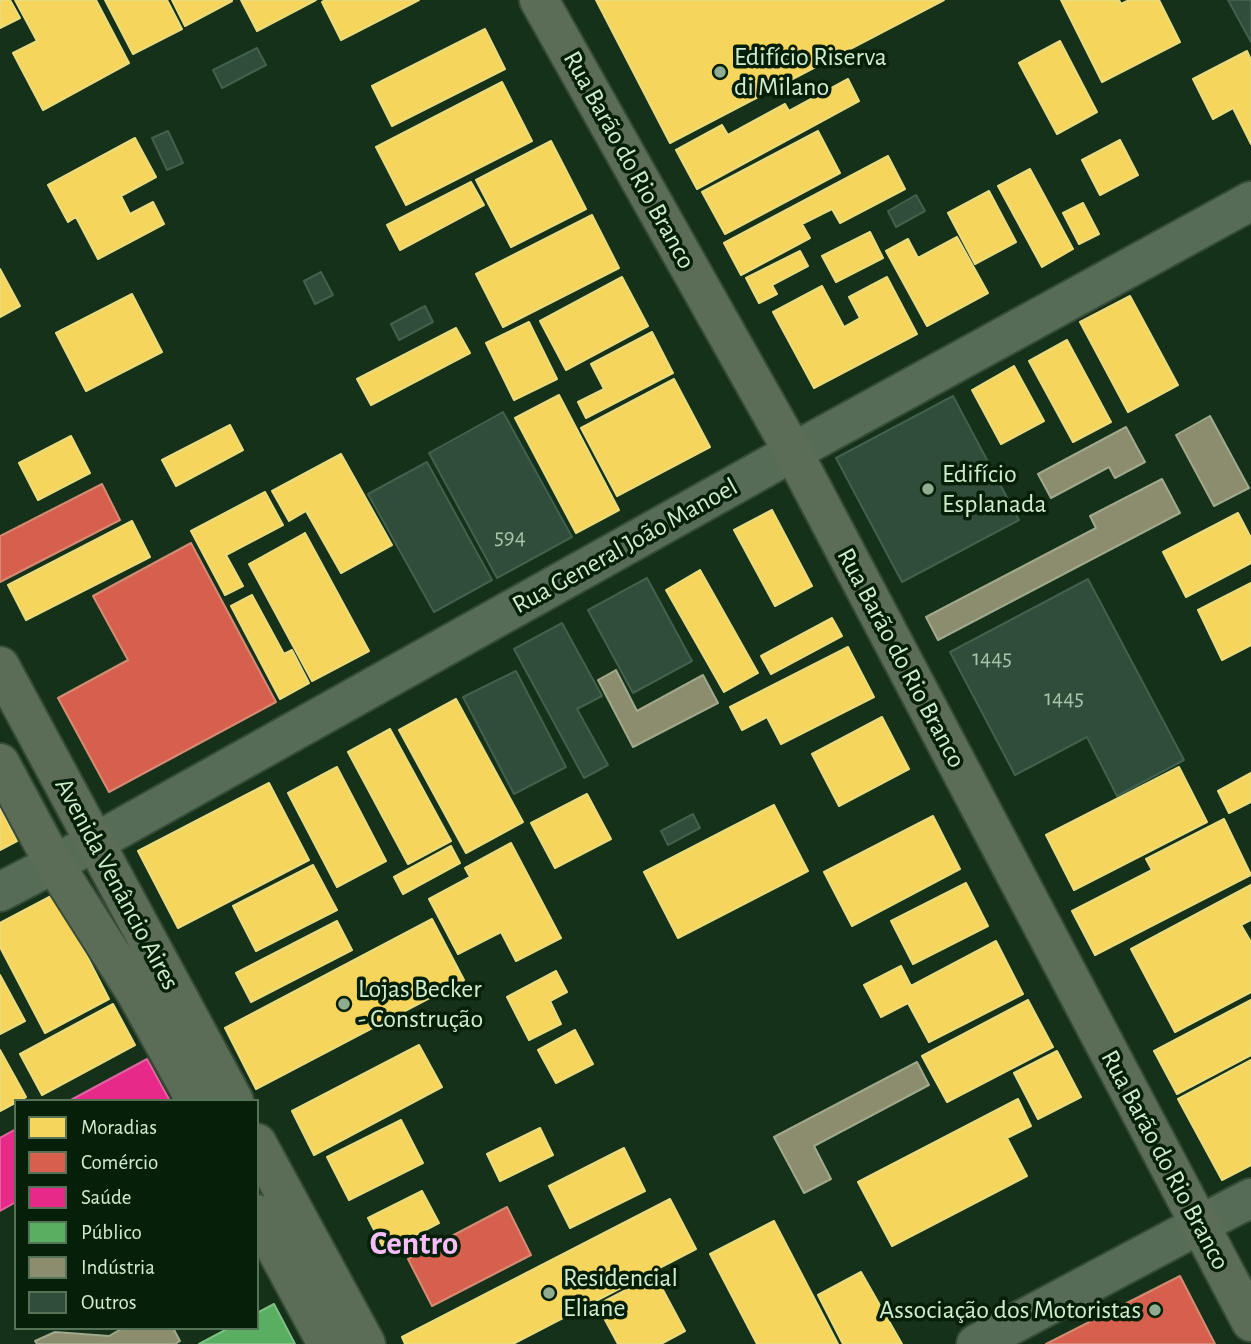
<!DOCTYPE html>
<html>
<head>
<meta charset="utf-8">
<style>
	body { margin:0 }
	#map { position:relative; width:1251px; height:1344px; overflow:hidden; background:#163119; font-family:"Alegreya Sans",sans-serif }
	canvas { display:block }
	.legend { position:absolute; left:14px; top:1099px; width:245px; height:231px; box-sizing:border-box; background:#061f08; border:2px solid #567257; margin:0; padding:9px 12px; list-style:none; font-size:21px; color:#ceeece }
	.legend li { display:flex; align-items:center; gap:14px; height:35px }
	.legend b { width:35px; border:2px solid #567257 }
</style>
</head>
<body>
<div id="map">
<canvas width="1251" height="1344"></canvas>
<ul class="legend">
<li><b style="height:19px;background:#f6d55c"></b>Moradias</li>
<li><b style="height:19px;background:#d6604d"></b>Comércio</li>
<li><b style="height:19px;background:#e7298a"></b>Saúde</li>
<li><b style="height:19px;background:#5aae61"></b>Público</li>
<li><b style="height:19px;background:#8c8c6e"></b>Indústria</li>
<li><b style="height:19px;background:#304c3b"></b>Outros</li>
</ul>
</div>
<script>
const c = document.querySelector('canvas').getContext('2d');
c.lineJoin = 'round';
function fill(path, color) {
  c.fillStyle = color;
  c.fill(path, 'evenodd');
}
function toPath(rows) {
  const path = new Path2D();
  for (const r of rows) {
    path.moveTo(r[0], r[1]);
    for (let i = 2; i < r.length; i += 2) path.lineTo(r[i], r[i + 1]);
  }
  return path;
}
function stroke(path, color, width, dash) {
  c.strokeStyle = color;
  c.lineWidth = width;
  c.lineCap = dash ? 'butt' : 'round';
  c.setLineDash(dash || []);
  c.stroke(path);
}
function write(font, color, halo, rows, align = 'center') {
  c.font = font + ' "Alegreya Sans",sans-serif';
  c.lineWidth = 7;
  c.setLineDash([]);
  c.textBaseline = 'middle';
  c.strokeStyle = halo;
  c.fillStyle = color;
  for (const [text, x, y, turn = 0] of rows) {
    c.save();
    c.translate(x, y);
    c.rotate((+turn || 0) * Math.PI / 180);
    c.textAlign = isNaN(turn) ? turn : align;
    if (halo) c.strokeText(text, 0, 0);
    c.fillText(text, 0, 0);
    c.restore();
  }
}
const homes = toPath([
	[0,0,10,0,20,18,0,28,0,0],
	[15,0,96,0,129,63,43,110,13,53,37,41,15,0],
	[105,0,167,0,182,29,133,54,105,0],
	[172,0,232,0,232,1,185,26,172,0],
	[241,0,316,0,257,31,241,0],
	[325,0,419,0,341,40,322,2,325,0],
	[596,0,944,0,670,143,596,0],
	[1061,0,1119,0,1121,4,1129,0,1159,0,1180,42,1102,82,1061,0],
	[485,29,505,69,392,126,372,86,485,29],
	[1060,41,1097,112,1057,134,1019,63,1060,41],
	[1247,51,1251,60,1251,144,1233,108,1213,119,1193,79,1247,51],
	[848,79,859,101,697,189,676,150,722,125,728,135,785,104,789,111,848,79],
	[502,82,532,141,406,205,376,147,502,82],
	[818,131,840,173,725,234,702,192,818,131],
	[135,138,156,177,121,196,130,214,153,202,164,224,98,259,76,217,68,222,48,185,135,138],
	[1120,140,1138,175,1100,195,1082,160,1120,140],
	[551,141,586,209,511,247,476,180,551,141],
	[888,156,905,189,840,223,832,209,802,224,810,238,741,275,724,243,888,156],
	[1030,169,1073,249,1042,267,998,186,1030,169],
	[471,182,484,205,400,250,387,225,471,182],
	[989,191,1016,242,975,264,948,213,989,191],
	[1083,203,1099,234,1079,244,1063,213,1083,203],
	[592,215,619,268,503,327,476,274,592,215],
	[870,232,883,258,836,282,822,256,870,232],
	[957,237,988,293,927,326,886,251,908,239,918,258,957,237],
	[800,251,808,266,772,285,777,294,759,303,746,278,800,251],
	[0,269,20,306,0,317,0,269],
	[622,277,648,326,566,370,540,321,622,277],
	[887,277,917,334,814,388,773,312,822,286,844,327,860,318,849,297,887,277],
	[132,294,162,352,86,391,56,333,132,294],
	[1130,296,1178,385,1128,412,1080,322,1130,296],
	[529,322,557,379,514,400,486,343,529,322],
	[456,328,470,353,371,405,357,379,456,328],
	[652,332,673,373,586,418,578,402,604,389,591,364,652,332],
	[1067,340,1111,422,1073,442,1029,361,1067,340],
	[1014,366,1044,421,1001,444,972,390,1014,366],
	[674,379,710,447,617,496,581,428,674,379],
	[559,395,619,510,576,533,515,418,559,395],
	[230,425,243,450,176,486,162,460,230,425],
	[71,436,90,473,38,500,19,463,71,436],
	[341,454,392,545,341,573,306,511,289,521,272,491,341,454],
	[265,492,283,525,226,555,243,586,225,595,191,531,265,492],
	[772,510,812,586,775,606,734,530,772,510],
	[1238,513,1251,538,1251,563,1186,597,1163,552,1238,513],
	[132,521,150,557,26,620,8,585,132,521],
	[305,533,369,651,312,681,249,564,305,533],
	[700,570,758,673,724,692,666,590,700,570],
	[1251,583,1251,645,1222,660,1198,610,1251,583],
	[252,595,284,654,292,650,309,683,280,699,231,606,252,595],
	[832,618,842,636,771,674,761,656,832,618],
	[848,647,874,697,781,744,767,717,742,730,730,707,848,647],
	[456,699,523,822,466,853,399,730,456,699],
	[882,717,909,769,839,806,812,754,882,717],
	[390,729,451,841,408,864,348,752,390,729],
	[337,767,386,861,337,887,288,793,337,767],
	[1179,767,1207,822,1074,890,1046,835,1179,767],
	[1251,773,1251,802,1229,813,1218,791,1251,773],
	[269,783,309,860,178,928,138,851,269,783],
	[587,794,611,839,555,868,531,823,587,794],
	[774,805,808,871,678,938,644,872,774,805],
	[0,808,17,841,0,850,0,808],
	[933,816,960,869,852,926,824,872,933,816],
	[1224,819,1251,875,1095,955,1072,911,1152,870,1146,859,1224,819],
	[511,843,561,938,516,961,501,932,458,954,429,899,470,877,465,868,511,843],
	[451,846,460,863,403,894,394,877,451,846],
	[313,865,337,910,256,951,233,906,313,865],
	[966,883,988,926,913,964,891,921,966,883],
	[1251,885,1251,920,1241,925,1251,942,1251,992,1175,1032,1131,949,1251,885],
	[55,894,109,999,45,1033,0,947,0,923,55,894],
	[432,919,464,980,256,1089,225,1028,432,919],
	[337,921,352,950,251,1002,236,973,337,921],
	[996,941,1023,994,929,1042,908,1003,881,1017,864,985,901,966,911,986,996,941],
	[556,971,567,992,550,1001,561,1024,529,1040,507,997,556,971],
	[0,975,25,1021,0,1034,0,975],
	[1028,1000,1053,1047,947,1102,922,1056,1028,1000],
	[1251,1000,1251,1055,1177,1094,1154,1051,1251,1000],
	[113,1004,135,1045,42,1095,20,1054,113,1004],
	[575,1030,593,1064,556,1083,538,1050,575,1030],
	[419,1045,442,1087,314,1155,292,1111,419,1045],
	[0,1050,26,1097,0,1111,0,1050],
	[1057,1051,1081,1097,1038,1119,1014,1073,1057,1051],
	[1251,1060,1251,1165,1222,1180,1178,1099,1251,1060],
	[1018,1099,1031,1126,1007,1138,1027,1176,892,1246,858,1182,1018,1099],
	[401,1120,423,1163,349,1200,327,1157,401,1120],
	[540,1128,553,1155,500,1181,487,1154,540,1128],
	[624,1148,645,1191,570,1228,549,1186,624,1148],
	[422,1191,439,1223,385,1251,368,1218,422,1191],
	[670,1199,696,1249,513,1344,405,1344,402,1337,670,1199],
	[774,1221,838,1344,757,1344,710,1254,774,1221],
	[861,1272,902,1344,843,1344,818,1295,861,1272],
	[655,1275,685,1331,661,1344,618,1344,597,1305,655,1275]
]);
fill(homes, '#f6d55c');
stroke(homes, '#eadc7e', 2);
const shops = toPath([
	[102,484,120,520,0,582,0,536,102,484],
	[191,543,276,702,109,792,58,698,128,660,93,596,191,543],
	[507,1207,531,1255,432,1306,408,1259,507,1207],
	[1180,1276,1215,1344,1046,1344,1180,1276]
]);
fill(shops, '#d6604d');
stroke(shops, '#d48b74', 2);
const health = toPath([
	[147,1059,170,1101,69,1101,147,1059],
	[16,1129,16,1202,0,1211,0,1138,16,1129]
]);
fill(health, '#e7298a');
stroke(health, '#e0649e', 2);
const public = toPath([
	[274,1304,295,1344,199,1344,229,1328,257,1328,257,1313,274,1304]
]);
fill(public, '#5aae61');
stroke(public, '#7dc182', 2);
const industry = toPath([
	[1210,416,1249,488,1214,506,1176,435,1210,416],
	[1126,427,1145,462,1115,478,1109,467,1051,498,1038,474,1126,427],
	[1162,479,1180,513,938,640,926,617,1096,528,1090,516,1162,479],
	[616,670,637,711,703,675,718,703,633,747,598,680,616,670],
	[917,1062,929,1085,814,1146,831,1179,804,1193,774,1137,917,1062],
	[123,1328,173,1328,180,1341,175,1344,37,1344,35,1341,55,1332,109,1336,123,1328]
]);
fill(industry, '#8c8c6e');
stroke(industry, '#a0a98b', 2);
const building = toPath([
	[1228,0,1251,0,1251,42,1228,0],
	[257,48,266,65,222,88,213,70,257,48],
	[168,131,183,163,167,170,152,138,168,131],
	[916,195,925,211,896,227,888,211,916,195],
	[321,272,333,295,315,304,304,281,321,272],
	[425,306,433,322,399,340,391,324,425,306],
	[953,396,1019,520,902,582,836,458,953,396],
	[503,412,572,537,497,578,429,453,503,412],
	[427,462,492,580,434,612,368,494,427,462],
	[647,578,692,661,633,693,588,610,647,578],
	[1088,579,1184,760,1117,796,1087,737,1015,775,950,652,1088,579],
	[562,623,602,696,577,709,608,765,584,778,514,649,562,623],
	[516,671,566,767,514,794,463,697,516,671],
	[693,814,700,828,668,845,661,831,693,814]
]);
fill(building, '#304c3b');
stroke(building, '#41604e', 2);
const minor = toPath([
	[1199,1225,1251,1198]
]);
const tertiary = toPath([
	[0,892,94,843,793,452,1251,201],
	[976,1344,1199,1225]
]);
const secondary = toPath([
	[539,0,793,452,1251,1322],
	[0,666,234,1101],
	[0,763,53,862,136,993,196,1101],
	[257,1143,366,1344],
	[257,1214,327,1344]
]);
stroke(minor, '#364b38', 42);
stroke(tertiary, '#364b38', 42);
stroke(secondary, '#364b38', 42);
stroke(minor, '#566c57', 38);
stroke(tertiary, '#566c57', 38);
stroke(secondary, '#5b6d57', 38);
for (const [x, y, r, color] of [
	[720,72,7,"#8eac8f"],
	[928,489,7,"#8eac8f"],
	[344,1004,7,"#8eac8f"],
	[549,1293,7,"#8eac8f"],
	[1155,1310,7,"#8eac8f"]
]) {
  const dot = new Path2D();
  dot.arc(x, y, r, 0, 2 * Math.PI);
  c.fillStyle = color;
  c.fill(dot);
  stroke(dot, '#061f08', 2.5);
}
write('23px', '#a6c6a9', null, [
	["594",510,537],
	["1445",992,658],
	["1445",1064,698]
]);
write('26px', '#ceeece', '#061f08', [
	["Edifício Riserva",734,57],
	["di Milano",734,87],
	["Edifício",942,474],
	["Esplanada",942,504],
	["Lojas Becker",358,989],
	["- Construção",358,1019],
	["Residencial",563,1278],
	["Eliane",563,1308],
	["Associação dos Motoristas",1141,1310,"right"]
], 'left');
write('26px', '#ceeece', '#061f08', [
	["Rua Barão do Rio Branco",629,160,61],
	["Rua General João Manoel",625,546,-29],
	["Rua Barão do Rio Branco",901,658,62],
	["Avenida Venâncio Aires",117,884,62],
	["Rua Barão do Rio Branco",1165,1160,62]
]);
write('bold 33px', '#f6bef8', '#061f08', [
	["Centro",414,1244]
]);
</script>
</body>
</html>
